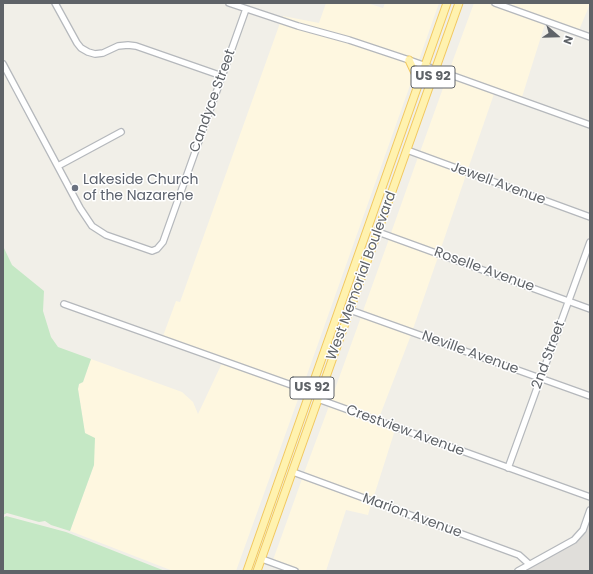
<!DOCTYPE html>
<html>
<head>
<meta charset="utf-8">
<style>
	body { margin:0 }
	#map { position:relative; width:593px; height:574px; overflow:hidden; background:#f1efe8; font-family:Poppins,sans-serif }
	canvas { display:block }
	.frame { position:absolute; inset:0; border:4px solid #5f6368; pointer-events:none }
	.north { position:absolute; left:537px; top:16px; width:40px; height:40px; -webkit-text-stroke:3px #fff; paint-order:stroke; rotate:110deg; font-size:11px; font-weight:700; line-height:16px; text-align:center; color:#5f6368 }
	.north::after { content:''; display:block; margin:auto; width:14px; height:18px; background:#5f6368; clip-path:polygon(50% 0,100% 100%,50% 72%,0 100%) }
</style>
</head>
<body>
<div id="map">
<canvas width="593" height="574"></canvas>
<div class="frame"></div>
<div class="north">N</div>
</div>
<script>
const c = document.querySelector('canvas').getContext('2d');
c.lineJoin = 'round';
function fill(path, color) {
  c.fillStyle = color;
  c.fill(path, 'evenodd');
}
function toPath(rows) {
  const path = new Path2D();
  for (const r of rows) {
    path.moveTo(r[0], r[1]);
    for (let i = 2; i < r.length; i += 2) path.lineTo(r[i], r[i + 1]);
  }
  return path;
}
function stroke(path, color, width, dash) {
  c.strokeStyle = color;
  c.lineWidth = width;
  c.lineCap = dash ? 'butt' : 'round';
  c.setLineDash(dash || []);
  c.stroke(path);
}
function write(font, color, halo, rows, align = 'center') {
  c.font = font + ' Poppins,sans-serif';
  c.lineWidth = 3;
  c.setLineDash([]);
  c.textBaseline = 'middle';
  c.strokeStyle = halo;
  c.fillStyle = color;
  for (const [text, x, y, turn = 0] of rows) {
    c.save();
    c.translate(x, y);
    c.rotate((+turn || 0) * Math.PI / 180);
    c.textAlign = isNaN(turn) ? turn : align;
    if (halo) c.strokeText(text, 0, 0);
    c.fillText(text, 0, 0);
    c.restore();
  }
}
fill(toPath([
	[326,3,367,3,383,8,385,3,439,3,419,60,411,56,409,57,350,37,282,18,283,16,319,23],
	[474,3,486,3,545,24,522,97,449,71],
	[504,3,590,3,590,4,579,30],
	[280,23,348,42,407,62,413,77,303,386,163,336,176,301,180,302],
	[447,77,520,103,494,94,468,169,420,152],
	[418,157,466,175,440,251,391,233],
	[389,239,438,257,413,329,363,311],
	[361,317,411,335,379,418,331,400],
	[91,359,182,392,193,402,198,414,222,363,301,391,236,571,173,571,70,531,94,465,85,433,78,389,79,384,83,382],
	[329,406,377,424,376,426,395,430,373,499,304,473],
	[302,479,371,504,368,515,346,510,326,571,304,571,273,560]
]), '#fef7e0');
fill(toPath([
	[590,520,590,571,524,571,576,543,582,537]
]), '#e0deda');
fill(toPath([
	[3,246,12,265,44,291,43,311,51,337,58,347,91,359,83,382,79,384,78,389,85,433,95,438,94,465,70,531,51,525,45,521,39,522,7,513,3,515],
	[6,516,66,532,165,571,3,571,3,518]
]), '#c5e8c5');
const minor = toPath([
	[55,3,77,43,81,48,88,52,95,54,103,53,118,46,128,45,136,46,222,76],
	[229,3,298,26,349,40,409,60,590,125],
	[495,3,590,37],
	[3,64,80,208,92,226,106,235,152,251,157,249,163,242,246,9],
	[407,150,590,217],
	[58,166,121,132],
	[378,232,590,309],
	[64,304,311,392,318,399,590,497],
	[350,310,590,396],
	[508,468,590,242],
	[293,472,519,555,529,564],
	[262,559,295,571],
	[518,571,574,540,583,530,590,510]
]);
const major = toPath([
	[409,60,416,75,416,84],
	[247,571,447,3],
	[257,571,459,3]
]);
stroke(minor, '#b5b8bc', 8);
stroke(major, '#f2c960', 9);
stroke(minor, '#fff', 5.5);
stroke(major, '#fff2af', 7);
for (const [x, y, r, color] of [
	[75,188,4,"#6b7280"]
]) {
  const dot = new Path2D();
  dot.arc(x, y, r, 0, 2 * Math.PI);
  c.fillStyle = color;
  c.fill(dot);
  stroke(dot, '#fff', 1.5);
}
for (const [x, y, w] of [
	[433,77,44],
	[312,388,44]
]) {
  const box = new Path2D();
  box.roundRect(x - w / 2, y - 11, w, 22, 3);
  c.fillStyle = '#fff';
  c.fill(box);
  stroke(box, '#5f6368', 1);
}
write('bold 13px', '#5f6368', null, [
	["US 92",433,77],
	["US 92",312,388]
]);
write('14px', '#5f6368', '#fff', [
	["Candyce Street",213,101,-70],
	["Jewell Avenue",498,184,20],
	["Roselle Avenue",484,270,20],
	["West Memorial Boulevard",362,276,-70],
	["Neville Avenue",470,353,20],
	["2nd Street",549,355,-70],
	["Crestview Avenue",405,431,20],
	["Marion Avenue",412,516,20]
]);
write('14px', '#5b616d', '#fff', [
	["Lakeside Church",83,180],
	["of the Nazarene",83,196]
], 'left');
</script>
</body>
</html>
